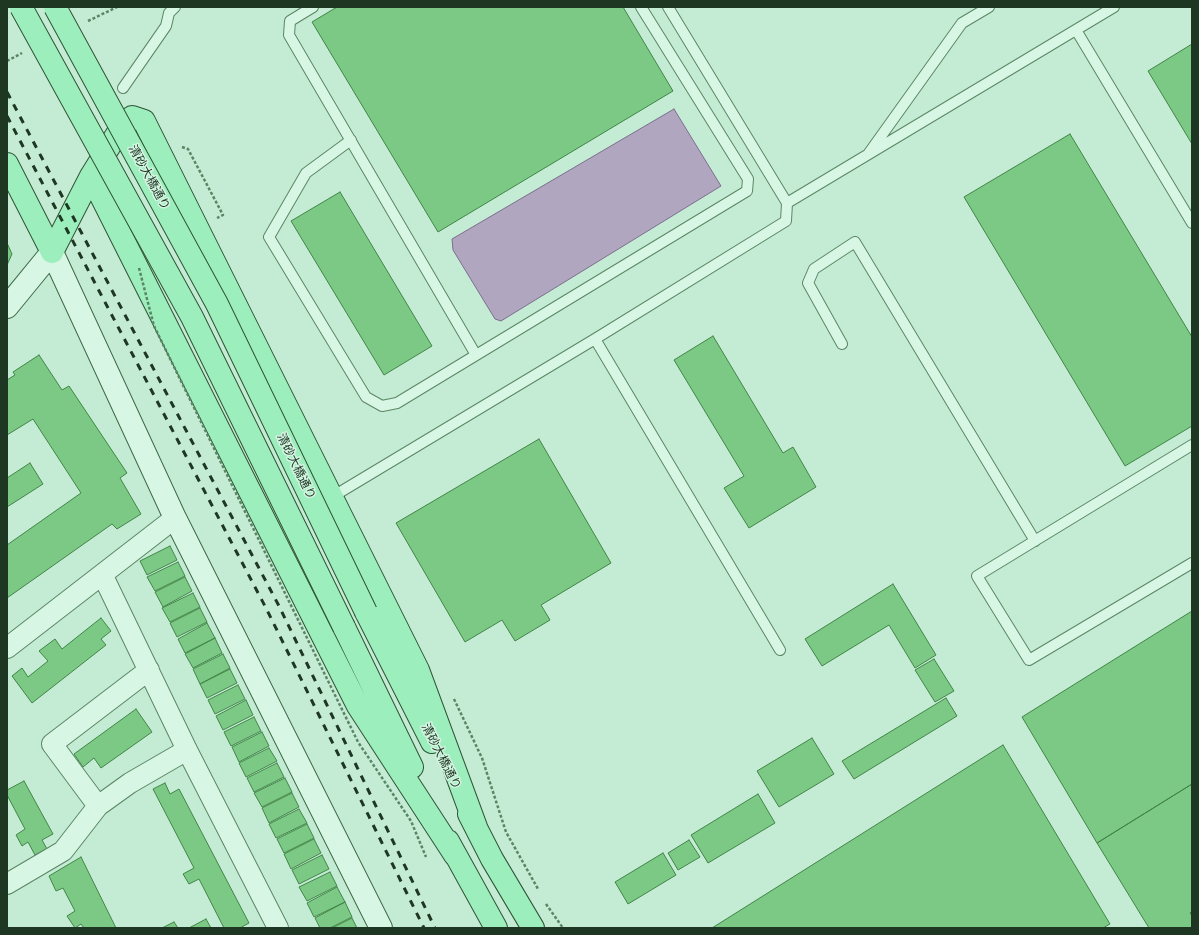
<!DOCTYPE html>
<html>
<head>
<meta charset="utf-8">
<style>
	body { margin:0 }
	#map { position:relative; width:1199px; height:935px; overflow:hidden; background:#c4ecd4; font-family:Spectral,serif }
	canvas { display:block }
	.frame { position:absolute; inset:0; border:8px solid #1e3723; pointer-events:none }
</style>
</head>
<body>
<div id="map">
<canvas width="1199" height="935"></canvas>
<div class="frame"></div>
</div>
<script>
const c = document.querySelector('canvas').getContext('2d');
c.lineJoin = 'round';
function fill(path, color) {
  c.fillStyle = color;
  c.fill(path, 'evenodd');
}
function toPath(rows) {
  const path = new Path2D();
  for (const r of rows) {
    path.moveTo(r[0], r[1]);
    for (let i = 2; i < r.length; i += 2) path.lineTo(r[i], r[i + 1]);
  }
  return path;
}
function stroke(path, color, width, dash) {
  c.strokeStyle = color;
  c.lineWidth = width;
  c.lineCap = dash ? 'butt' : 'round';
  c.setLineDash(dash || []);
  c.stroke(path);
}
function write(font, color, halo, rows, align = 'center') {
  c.font = font + ' Spectral,"Noto Sans JP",serif';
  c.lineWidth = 3;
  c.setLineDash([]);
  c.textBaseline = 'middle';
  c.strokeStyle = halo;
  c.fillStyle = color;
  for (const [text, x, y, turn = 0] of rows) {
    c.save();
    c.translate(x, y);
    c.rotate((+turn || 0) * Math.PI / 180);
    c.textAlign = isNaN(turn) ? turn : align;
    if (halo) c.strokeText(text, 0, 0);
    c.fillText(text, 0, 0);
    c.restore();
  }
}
const water = toPath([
	[674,109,721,186,501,321,495,319,453,250,452,239,674,109]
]);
fill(water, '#b0a6c0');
stroke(water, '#7c6d8d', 1);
const building = toPath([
	[337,7,623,7,673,91,438,232,312,22,337,7],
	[1192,44,1192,144,1148,71,1192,44],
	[1070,134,1192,337,1192,426,1125,466,964,197,1070,134],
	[340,192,432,346,384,375,291,221,340,192],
	[7,243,12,254,7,265,7,243],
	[713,336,783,453,793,447,816,487,749,528,724,488,744,476,674,360,713,336],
	[39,355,62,390,69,386,127,473,120,478,141,514,117,529,112,524,7,598,7,545,81,493,33,419,7,435,7,380,15,375,13,372,39,355],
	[539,439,611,563,541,605,550,620,515,641,502,620,465,642,396,523,539,439],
	[30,463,43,484,7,507,7,478,30,463],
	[170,546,177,560,147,575,140,561,170,546],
	[178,562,185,576,155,591,147,577,178,562],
	[185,577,192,591,163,607,155,592,185,577],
	[893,584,936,655,915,668,889,625,822,666,805,639,893,584],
	[193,593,200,607,170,622,162,608,193,593],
	[200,608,207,622,177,637,170,623,200,608],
	[1192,611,1192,784,1097,843,1022,717,1192,611],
	[101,618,111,631,101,639,106,645,32,703,12,676,22,668,28,677,48,661,39,651,55,639,62,649,101,618],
	[207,623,215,638,185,653,178,639,207,623],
	[215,638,222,653,193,668,185,654,215,638],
	[223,654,230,668,200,684,193,669,223,654],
	[934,659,954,691,935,702,915,670,934,659],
	[230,669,237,683,207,698,200,684,230,669],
	[238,685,245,699,215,714,208,700,238,685],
	[946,698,957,716,854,779,842,761,946,698],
	[246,700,253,715,223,730,216,716,246,700],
	[136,709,152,732,101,768,94,758,83,767,74,754,136,709],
	[254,717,261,731,231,746,224,732,254,717],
	[262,732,269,746,239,762,232,747,262,732],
	[812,738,834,774,779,807,757,771,812,738],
	[1003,745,1110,924,1103,928,712,928,1003,745],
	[269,748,277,761,246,777,239,763,269,748],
	[277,763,284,777,254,792,247,778,277,763],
	[285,778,292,792,262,807,254,793,285,778],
	[24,781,53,834,42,840,47,849,35,855,28,842,22,846,16,835,25,829,7,795,7,790,24,781],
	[165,783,170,794,179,789,249,923,240,928,224,928,199,879,189,884,183,874,194,868,153,789,165,783],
	[1192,784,1192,911,1190,913,1192,916,1192,928,1149,928,1097,843,1192,784],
	[292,793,299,807,269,823,262,808,292,793],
	[758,794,775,823,708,863,691,835,758,794],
	[299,809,307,823,276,838,269,824,299,809],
	[307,824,314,838,284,853,277,839,307,824],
	[314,839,321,853,291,869,284,854,314,839],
	[689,840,700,857,678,870,668,853,689,840],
	[663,853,676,875,628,904,615,882,663,853],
	[322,855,329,869,299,884,292,870,322,855],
	[81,857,116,928,84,928,81,924,75,928,67,916,75,911,63,888,56,891,49,876,81,857],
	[330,872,337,886,307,901,299,887,330,872],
	[337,887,345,902,314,917,307,903,337,887],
	[345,902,352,917,330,928,320,928,315,918,345,902],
	[352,918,357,928,332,928,352,918],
	[206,919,211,928,189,928,206,919],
	[174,922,178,928,162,928,174,922]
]);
fill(building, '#7bc984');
stroke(building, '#428448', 1);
const lane = toPath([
	[313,7,290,21,289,35,476,355],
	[668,7,787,203],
	[1076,30,1192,223],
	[123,88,166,26,169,13,175,7],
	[351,140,306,173,269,237,366,397,382,406,397,403,747,191,748,179,641,7],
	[869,153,962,23,989,7],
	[595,339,780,650],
	[842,344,808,283,814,269,855,242,1035,541],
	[1192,445,977,576,1029,660,1192,563],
	[332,497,595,339,786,221,787,203,1114,7]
]);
const street = toPath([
	[103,576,187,750,278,928],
	[7,648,175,518],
	[98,806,52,744,149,670],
	[7,884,63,851,98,806,130,783,187,750]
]);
const secondary = toPath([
	[7,307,52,252,175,518,381,928]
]);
const primary = toPath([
	[7,164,52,252],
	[91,176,358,706,455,855],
	[52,252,91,176,122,126,132,117,144,121,418,670,476,827],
	[366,612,432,742],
	[344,627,412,767],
	[469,814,492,859,533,928],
	[448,841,496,928]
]);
stroke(lane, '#5b8665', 12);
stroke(street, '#5b8665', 22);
stroke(secondary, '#3e6847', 24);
stroke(primary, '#2f5435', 24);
stroke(toPath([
	[88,21,117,7],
	[7,61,22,53],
	[182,147,188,149,223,215,217,218],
	[454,699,482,758,506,832,538,889],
	[546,904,563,928]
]), '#5b8665', 2.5, [3, 2]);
stroke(lane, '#d7f7e4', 10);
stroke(street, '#d7f7e4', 20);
stroke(secondary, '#d7f7e4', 22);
stroke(primary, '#9deebd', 22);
stroke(toPath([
	[7,92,279,606,435,928],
	[7,116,266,608,424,928]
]), '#1e3723', 3, [7, 7]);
const primaryBridge = toPath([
	[21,7,192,317,344,627],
	[55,7,217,304,366,612]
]);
stroke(primaryBridge, '#2f5435', 24, []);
stroke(toPath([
	[139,268,154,326,358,742,411,821,426,857]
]), '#5b8665', 2.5, [3, 2]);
stroke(primaryBridge, '#9deebd', 22);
write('12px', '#1e3723', '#d3f4e1', [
	["清砂大橋通り",148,178,61],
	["清砂大橋通り",295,467,64],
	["清砂大橋通り",440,757,63]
]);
</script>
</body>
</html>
